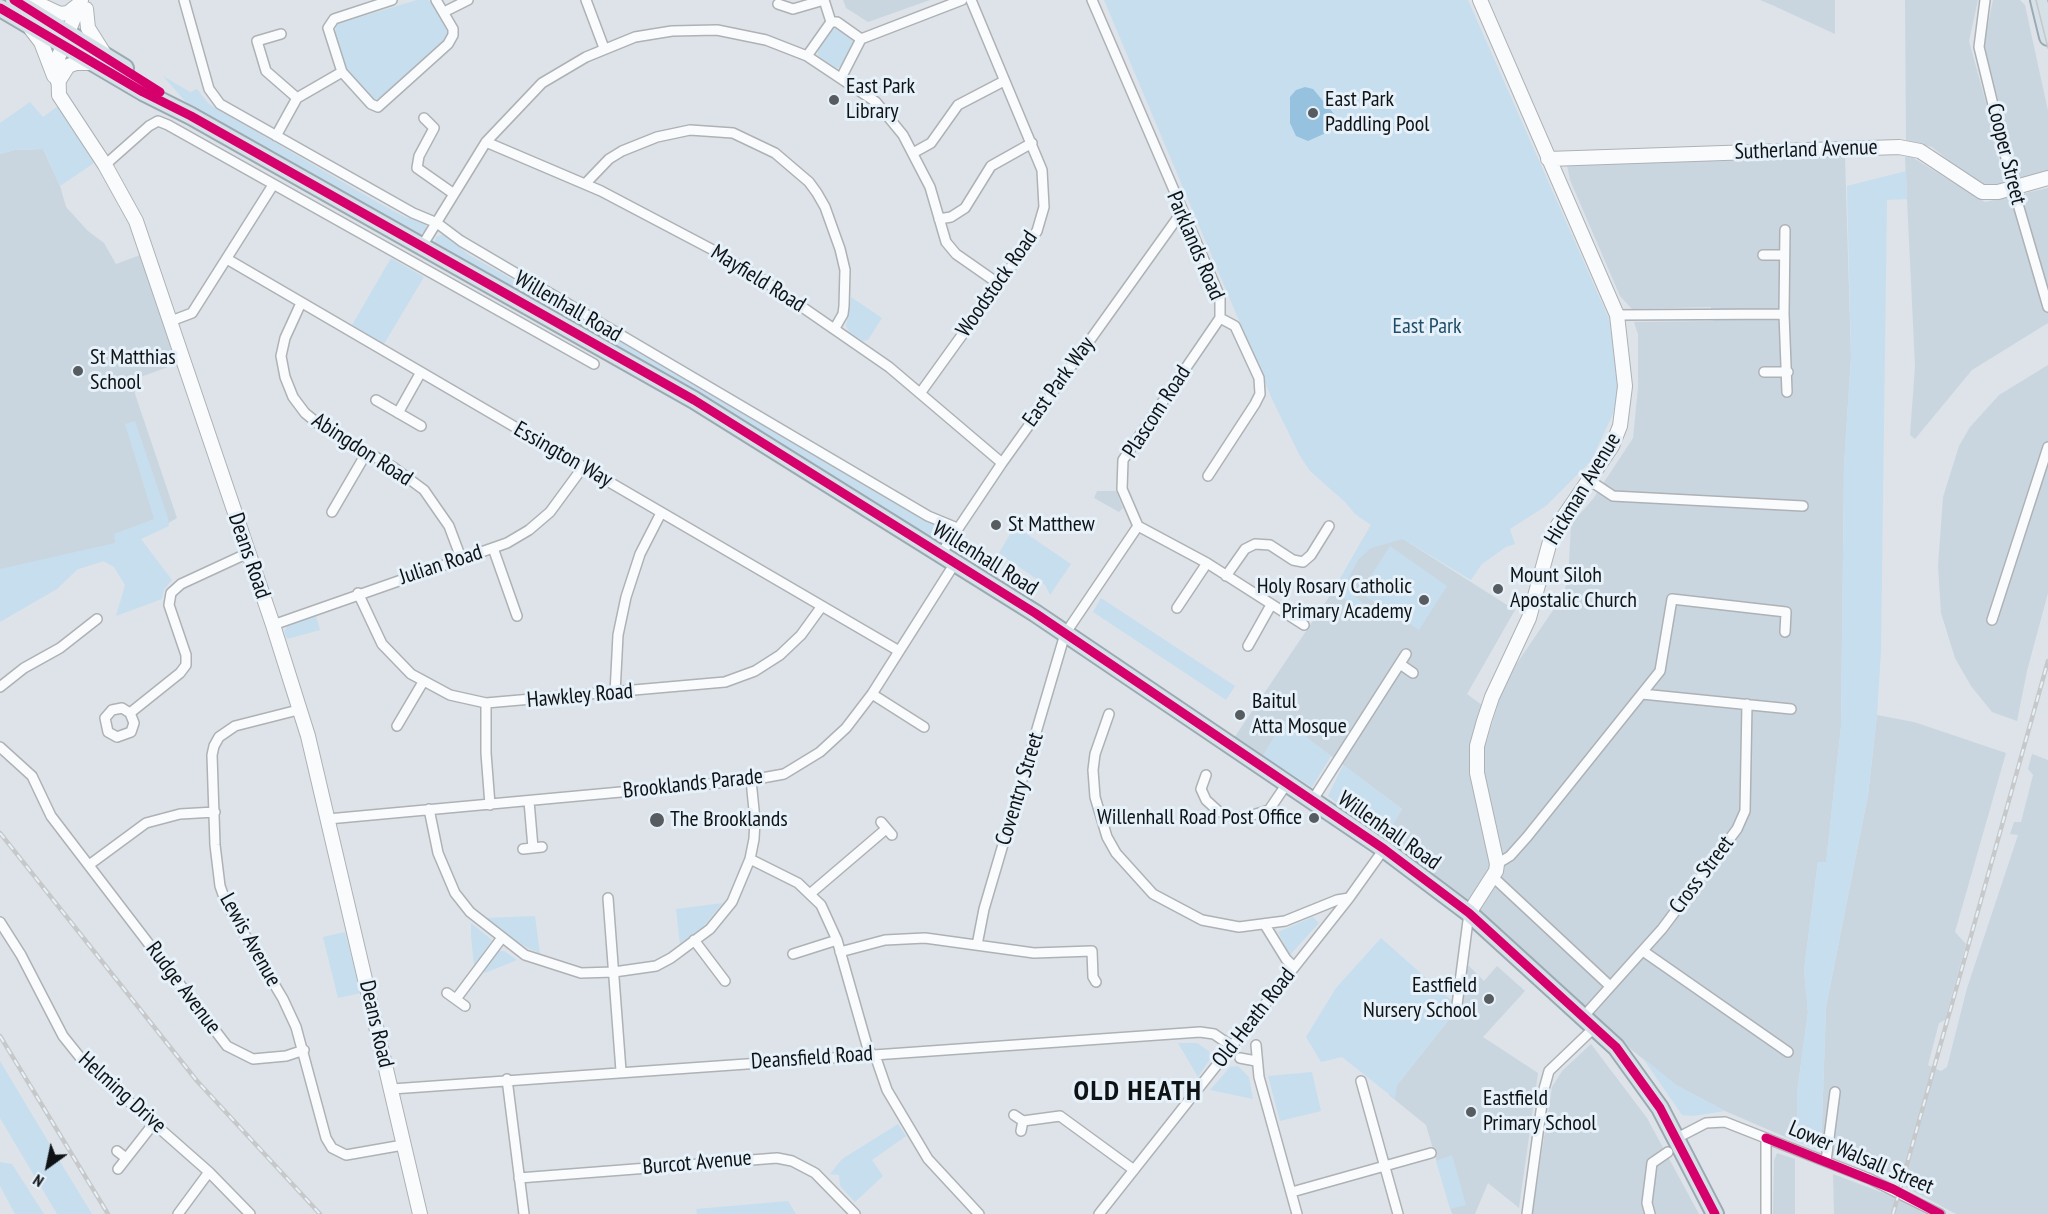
<!DOCTYPE html>
<html>
<head>
<meta charset="utf-8">
<style>
	body { margin:0 }
	#map { position:relative; width:2048px; height:1214px; overflow:hidden; background:#dde3e8; font-family:"PT Sans Narrow",sans-serif }
	canvas { display:block }
	.north { position:absolute; left:18px; top:1136px; width:60px; height:60px; -webkit-text-stroke:4px #e6f1f9; paint-order:stroke; rotate:213deg; font-size:16px; font-weight:700; line-height:24px; text-align:center; color:#0f1316 }
	.north::after { content:''; display:block; margin:auto; width:21px; height:27px; background:#0f1316; clip-path:polygon(50% 0,100% 100%,50% 72%,0 100%) }
</style>
</head>
<body>
<div id="map">
<canvas width="2048" height="1214"></canvas>
<div class="north">N</div>
</div>
<script>
const c = document.querySelector('canvas').getContext('2d');
c.lineJoin = 'round';
function fill(path, color) {
  c.fillStyle = color;
  c.fill(path, 'evenodd');
}
function toPath(rows) {
  const path = new Path2D();
  for (const r of rows) {
    path.moveTo(r[0], r[1]);
    for (let i = 2; i < r.length; i += 2) path.lineTo(r[i], r[i + 1]);
  }
  return path;
}
function stroke(path, color, width, dash) {
  c.strokeStyle = color;
  c.lineWidth = width;
  c.lineCap = dash ? 'butt' : 'round';
  c.setLineDash(dash || []);
  c.stroke(path);
}
function write(font, color, halo, rows, align = 'center') {
  c.font = font + ' "PT Sans Narrow",sans-serif';
  c.lineWidth = 6;
  c.setLineDash([]);
  c.textBaseline = 'middle';
  c.strokeStyle = halo;
  c.fillStyle = color;
  for (const [text, x, y, turn = 0] of rows) {
    c.save();
    c.translate(x, y);
    c.rotate((+turn || 0) * Math.PI / 180);
    c.textAlign = isNaN(turn) ? turn : align;
    if (halo) c.strokeText(text, 0, 0);
    c.fillText(text, 0, 0);
    c.restore();
  }
}
fill(toPath([
	[843,0,930,0,868,22,846,8],
	[1760,0,1835,0,1835,34,1772,5],
	[1905,0,1978,0,1969,41,1991,121,2004,185,1988,188,1979,185,1932,147,1906,140],
	[1993,0,2020,0,2025,5,2048,111,2048,175,2024,180,2016,173,1984,43],
	[43,149,60,186,66,207,88,231,104,243,116,264,143,254,179,363,135,379,135,394,177,518,103,561,0,594,0,154,14,150],
	[1845,157,1851,357,1844,467,1841,727,1826,863,1818,862,1804,970,1808,1012,1797,1093,1797,1142,1725,1111,1676,1085,1633,1051,1476,910,1384,839,1402,809,1284,721,1263,756,1234,738,1333,591,1371,525,1403,539,1515,610,1467,694,1482,705,1474,736,1487,740,1505,681,1562,597,1568,580,1571,524,1593,499,1633,438,1638,387,1638,334,1634,322,1713,321,1711,307,1632,309,1620,296,1570,180,1567,165],
	[1905,157,1912,157,1985,202,2048,188,2048,323,1972,370,1915,439,1910,435,1915,366],
	[2048,365,2048,593,2027,671,2017,721,1992,712,1971,686,1955,658,1941,613,1938,566,1943,497,1959,446,1970,427,1999,395],
	[1097,491,1116,491,1123,508,1119,512,1094,498],
	[1877,715,1914,722,2006,753,1955,932,1966,944,1945,1020,1939,1023,1928,1065,1941,1071,1947,1067,1967,988,2018,835,2010,834,2014,822,2021,822,2033,775,2028,769,2032,754,2048,760,2048,1214,1956,1214,1885,1176,1821,1151,1826,1007,1868,795],
	[1468,965,1484,981,1497,966,1525,991,1483,1037,1538,1073,1519,1208,1488,1183,1475,1214,1452,1214,1426,1125,1389,1095,1459,1007],
	[1591,1044,1647,1118,1699,1214,1532,1214,1552,1087,1562,1071],
	[1777,1153,1795,1159,1795,1214,1773,1214,1774,1160],
	[1833,1174,1894,1197,1925,1214,1834,1214]
]), '#c9d6df');
fill(toPath([
	[417,0,428,0,433,4,447,31,447,38,384,98,374,99,346,70,335,32,337,24],
	[1104,0,1468,0,1609,319,1619,384,1613,414,1591,461,1546,506,1510,529,1515,544,1506,547,1482,564,1471,580,1403,539,1371,548,1358,560,1348,579,1351,593,1369,608,1369,615,1333,591,1371,525,1355,514,1345,502,1310,471,1300,456,1272,399],
	[838,26,854,38,855,44,843,67,836,68,818,56,818,48,832,27],
	[163,76,190,92,197,89,209,104,377,202,405,217,425,223,427,229,421,234,413,234,191,108],
	[30,102,43,117,58,106,94,163,60,186,43,149,14,150,0,154,0,123],
	[1906,171,1907,199,1887,200,1881,651,1877,715,1868,795,1826,1007,1821,1151,1797,1142,1797,1093,1808,1012,1804,970,1818,862,1826,862,1841,727,1844,467,1851,357,1847,186],
	[444,234,469,255,606,332,940,528,940,533,933,539,725,412,439,249,434,243,436,237],
	[391,258,424,277,384,344,352,325],
	[851,297,882,318,868,340,863,341,850,333,846,326],
	[135,421,168,518,169,526,141,539,172,580,164,590,162,599,116,616,125,585,114,567,103,561,78,569,57,589,0,622,0,569,115,543,114,534,154,519,125,424],
	[1015,526,1071,564,1050,595,1045,585,999,553],
	[1390,546,1447,586,1419,630,1360,593],
	[1101,598,1235,686,1226,700,1093,612],
	[316,616,320,630,287,639,284,631,289,624],
	[1284,720,1331,756,1312,787,1263,756],
	[1343,765,1402,809,1384,839,1328,796],
	[723,903,702,928,680,944,676,909],
	[535,916,540,954,511,939,486,918],
	[1313,917,1319,923,1290,955,1278,932],
	[471,923,492,940,474,966,471,936],
	[345,932,361,993,338,998,323,937],
	[1381,938,1459,1007,1397,1085,1395,1099,1342,1057,1321,1062,1306,1037,1336,988],
	[499,951,504,951,517,960,485,973,482,971],
	[1178,1043,1197,1043,1209,1051,1210,1059,1198,1077],
	[1642,1057,1676,1085,1725,1111,1693,1116,1682,1115],
	[0,1061,64,1168,92,1214,57,1214,0,1118],
	[1238,1066,1249,1077,1253,1099,1210,1090,1230,1067],
	[1312,1072,1321,1111,1280,1121,1268,1076],
	[898,1124,906,1136,872,1160,883,1176,855,1202,840,1186,839,1175,830,1174,842,1159],
	[1452,1155,1466,1205,1450,1209,1436,1161],
	[0,1162,12,1164,44,1214,15,1214,0,1186],
	[788,1201,796,1214,697,1214,696,1209]
]), '#c7deee');
fill(toPath([
	[1305,87,1313,89,1335,115,1328,132,1308,141,1296,136,1290,123,1290,97,1296,90]
]), '#96c2df');
const street = toPath([
	[184,0,209,89,220,104,413,213,437,223,461,241,928,516,957,528],
	[392,0,334,19,328,28,342,72,371,104,378,107,448,44,453,35,453,29,436,0],
	[586,0,604,48],
	[1092,0,1220,297,1220,318,1235,326,1259,378,1260,394,1255,404,1208,476],
	[1985,0,1979,47,2013,187,2048,307],
	[778,4,793,9,824,0,831,22],
	[444,12,468,0],
	[831,22,837,22,861,39],
	[281,34,257,41,266,71,297,98],
	[861,39,962,0],
	[807,56,831,22],
	[842,76,861,39],
	[424,118,434,128,419,156,417,168,454,194],
	[276,136,297,98,342,72],
	[486,142,601,191,713,250,766,282,889,367,1002,463],
	[913,153,931,143,958,105,1004,81],
	[105,165,149,126,158,121,168,125,594,364],
	[585,184,609,159,622,151,657,137,690,130,733,133,775,153,809,182,817,193,825,207,840,249,845,270,844,306,843,314,835,328],
	[939,219,951,217,965,208,991,166,1032,143],
	[1785,230,1784,314,1787,392],
	[422,246,486,142,542,83,586,57,635,37,672,31,717,30,766,40,807,56,876,102,903,135,930,187,946,242,956,254,999,284],
	[1763,255,1784,255],
	[227,259,899,651],
	[301,303,285,338,281,356,285,377,293,397,305,413,321,426,393,467,424,490,449,526,461,558],
	[1617,315,1784,314],
	[171,321,192,313,273,185],
	[1764,372,1788,372],
	[921,392,1037,231,1044,207,1042,170,971,0],
	[376,400,421,426],
	[398,413,421,372],
	[1589,480,1613,496,1803,506],
	[332,512,367,452],
	[1138,526,1207,563,1304,625],
	[493,548,517,616],
	[941,554,1002,463,1181,213],
	[1226,576,1245,549,1255,544,1270,545,1293,560,1303,562,1311,555,1329,526],
	[358,593,382,644,411,674,450,695,486,703,725,682,755,671,780,655,801,635,822,606],
	[1177,608,1207,563],
	[1992,620,2048,447],
	[273,625,507,543,529,530,550,512,583,467],
	[1248,646,1271,605],
	[1400,664,1413,673],
	[0,687,24,668,60,648,97,619],
	[615,693,618,635,626,597,640,554,661,513],
	[872,694,924,727],
	[1642,694,1791,709],
	[486,703,486,753,490,805],
	[298,710,235,726,219,737,214,746,212,755,215,845,220,886,226,903,283,999,296,1027,326,1138,332,1148,346,1155,403,1145],
	[130,713,134,723,131,732,117,737,108,732,105,718,112,710,122,708,130,713,180,673,186,665,186,655,169,605,171,593,181,584,248,553],
	[1109,714,1095,754,1093,770,1095,797,1107,837,1116,853,1153,894,1202,920,1239,927,1285,921,1337,900,1349,898],
	[397,726,423,682],
	[0,747,32,776,51,816,227,1046,253,1059,286,1056,304,1050],
	[1206,775,1201,789,1206,800,1218,811,1233,817,1246,817,1269,810,1286,785],
	[529,801,533,848],
	[1312,801,1406,654],
	[429,809,438,853,455,893,470,912,525,955,581,973,614,972,656,966,671,958,710,929,732,902,750,859,754,839,755,820,751,780],
	[328,819,751,780,784,774,820,752,846,728,872,694,955,563],
	[881,822,892,835],
	[523,849,542,847],
	[750,859,798,883,821,905,837,940,868,1049,877,1061,887,1090,928,1159,979,1214],
	[1497,864,1510,856,1527,837,1660,671,1672,599,1786,612,1785,632],
	[89,865,146,823,180,814,215,812],
	[1492,876,1610,986],
	[811,893,886,829],
	[608,898,621,1071],
	[0,922,21,955,63,1036,83,1061,209,1172,250,1214],
	[1265,925,1286,959,1294,967],
	[694,940,725,981],
	[977,945,984,909,1065,634,1138,526,1122,489,1123,460,1220,318],
	[1643,951,1788,1052],
	[840,952,885,940,925,938,1034,953,1092,951,1093,977,1096,982],
	[793,954,837,940],
	[447,993,465,1006],
	[456,999,501,939],
	[1457,1005,1469,913],
	[1584,1016,1662,929,1737,829,1745,811,1747,704],
	[1256,1045,1259,1077,1297,1214],
	[1240,1058,1256,1061],
	[507,1079,524,1214],
	[1361,1081,1398,1214],
	[392,1089,1200,1032,1214,1034,1230,1045],
	[1014,1115,1023,1121,1021,1131],
	[1023,1121,1060,1116,1134,1170],
	[1677,1138,1706,1123,1725,1122,1870,1179,1940,1214],
	[117,1151,126,1158],
	[1826,1161,1835,1092],
	[118,1169,154,1123],
	[519,1178,777,1158,792,1161,815,1173,855,1214],
	[1292,1192,1431,1153],
	[178,1214,209,1172],
	[1099,1214,1349,898,1384,849],
	[1527,1214,1544,1089,1549,1071,1595,1027],
	[1650,1214,1647,1203,1652,1163,1668,1152],
	[1766,1214,1766,1138]
]);
const secondary = toPath([
	[30,0,60,14,68,13,78,5],
	[81,0,58,58,59,95,105,165,136,221,273,625,308,736,420,1214],
	[86,9,88,28,105,55],
	[31,29,41,42,54,76],
	[58,82,68,66,76,63,95,63],
	[1548,159,1899,147,1920,151,1982,192,1998,192,2048,178],
	[1469,913,1496,871,1497,864,1477,773,1477,746,1484,721,1492,697,1529,618,1552,534,1612,446,1620,426,1625,386,1617,315,1480,0]
]);
const highway = toPath([
	[14,0,125,68],
	[2039,0,2048,37],
	[0,8,143,92,191,116,694,400,1035,613,1384,849,1469,913,1616,1047,1660,1108,1715,1214]
]);
stroke(street, '#aeb2b5', 12);
stroke(secondary, '#aeb2b5', 16);
stroke(highway, '#9ba9b3', 20);
stroke(street, '#fafbfc', 9);
stroke(secondary, '#fafbfc', 14);
stroke(highway, '#d5e0e7', 16);
stroke(toPath([
	[2036,0,2048,48]
]), '#c6c8c9', 1.5);
const rail = toPath([
	[0,833,197,1081,320,1214],
	[0,1036,108,1214],
	[1893,1214,2048,661]
]);
stroke(rail, '#c6c8c9', 4.5);
stroke(rail, '#e6f1f9', 2, [7]);
stroke(toPath([
	[14,0,160,92],
	[0,8,143,92,191,116,694,400,1035,613,1384,849,1469,913,1616,1047,1660,1108,1715,1214],
	[1766,1138,1893,1189,1940,1214]
]), '#d6006c', 9);
for (const [x, y, r, color] of [
	[834,100,6,"#575c60"],
	[1313,113,6,"#575c60"],
	[78,371,6,"#575c60"],
	[996,525,6,"#575c60"],
	[1498,589,6,"#575c60"],
	[1424,600,6,"#575c60"],
	[1240,715,6,"#575c60"],
	[1314,818,6,"#575c60"],
	[657,820,8,"#575c60"],
	[1489,999,6,"#575c60"],
	[1471,1112,6,"#575c60"]
]) {
  const dot = new Path2D();
  dot.arc(x, y, r, 0, 2 * Math.PI);
  c.fillStyle = color;
  c.fill(dot);
  stroke(dot, '#e6f1f9', 2);
}
write('22px', '#0f1316', '#e6f1f9', [
	["East Park",846,87],
	["Library",846,112],
	["East Park",1325,100],
	["Paddling Pool",1325,125],
	["St Matthias",90,358],
	["School",90,383],
	["St Matthew",1008,525],
	["Mount Siloh",1510,576],
	["Apostalic Church",1510,601],
	["Holy Rosary Catholic",1412,587,"right"],
	["Primary Academy",1412,612,"right"],
	["Baitul",1252,702],
	["Atta Mosque",1252,727],
	["Willenhall Road Post Office",1302,818,"right"],
	["The Brooklands",670,820],
	["Eastfield",1477,986,"right"],
	["Nursery School",1477,1011,"right"],
	["Eastfield",1483,1099],
	["Primary School",1483,1124]
], 'left');
write('22px', '#0f1316', '#e6f1f9', [
	["Sutherland Avenue",1806,150,-2],
	["Cooper Street",2006,154,76],
	["Parklands Road",1195,246,67],
	["Mayfield Road",758,279,32],
	["Woodstock Road",997,284,-55],
	["Willenhall Road",568,307,30],
	["East Park Way",1059,382,-54],
	["Plascom Road",1157,412,-57],
	["Abingdon Road",362,450,33],
	["Essington Way",563,455,30],
	["Hickman Avenue",1583,489,-59],
	["Deans Road",249,556,71],
	["Willenhall Road",985,559,32],
	["Julian Road",441,565,-18],
	["Hawkley Road",580,696,-5],
	["Brooklands Parade",693,784,-6],
	["Coventry Street",1020,789,-73],
	["Willenhall Road",1389,831,35],
	["Cross Street",1702,875,-53],
	["Lewis Avenue",250,940,61],
	["Rudge Avenue",183,988,53],
	["Old Heath Road",1254,1018,-52],
	["Deans Road",376,1024,77],
	["Deansfield Road",812,1058,-4],
	["Helming Drive",122,1093,42],
	["Lower Walsall Street",1861,1158,23],
	["Burcot Avenue",697,1163,-5]
]);
write('22px', '#1f4d69', '#e6f1f9', [
	["East Park",1427,327]
]);
c.letterSpacing = '1.5px';
write('bold 28px', '#0f1316', '#e6f1f9', [
	["OLD HEATH",1138,1092]
]);
c.letterSpacing = '0px';
</script>
</body>
</html>
